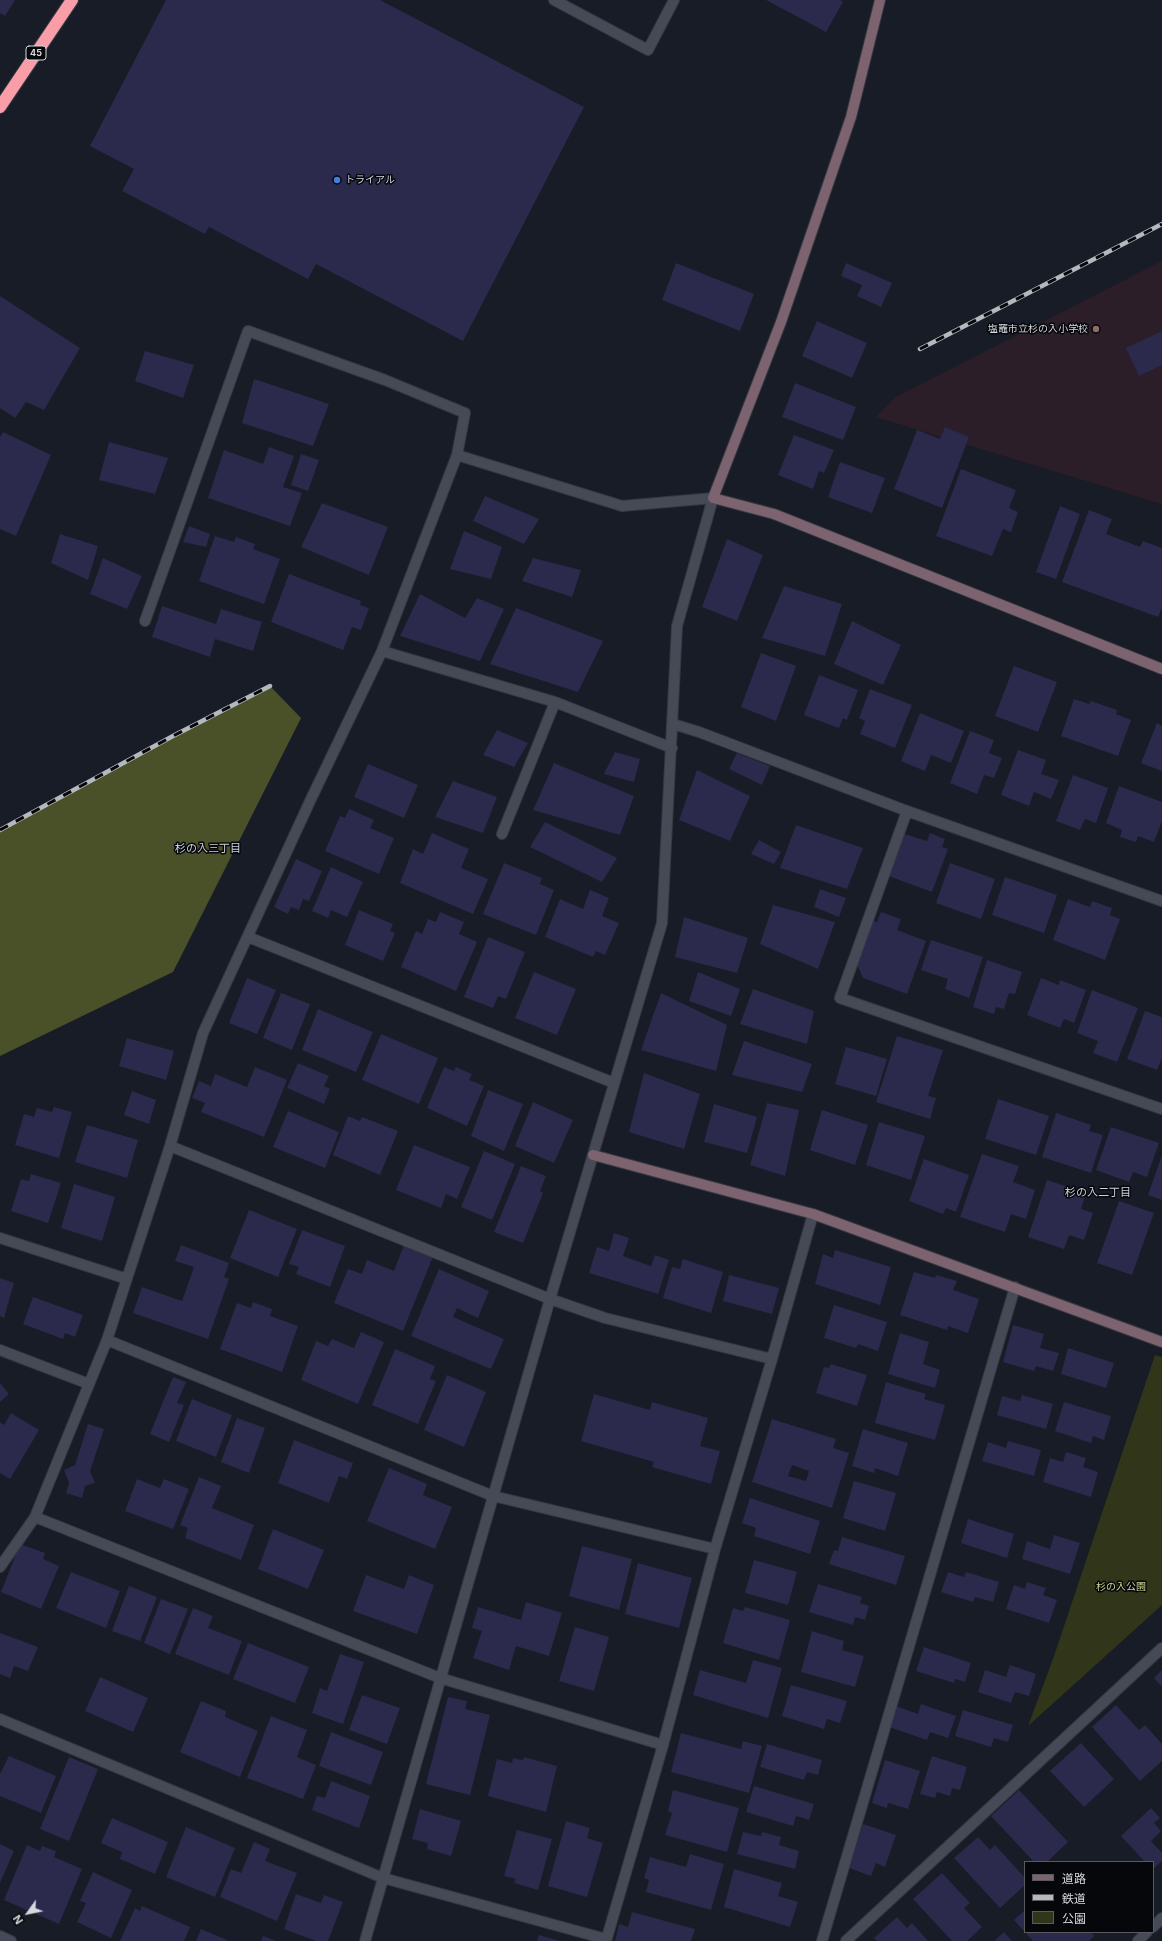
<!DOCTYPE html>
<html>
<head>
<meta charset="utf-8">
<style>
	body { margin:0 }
	#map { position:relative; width:1162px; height:1941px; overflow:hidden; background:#181c26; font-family:Inter,"Noto Sans JP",sans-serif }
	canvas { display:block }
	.legend { position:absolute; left:1024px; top:1861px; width:130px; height:72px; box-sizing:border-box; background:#05070a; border:1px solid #595b5f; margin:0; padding:5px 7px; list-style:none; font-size:12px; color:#d6d8df }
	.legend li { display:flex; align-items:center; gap:8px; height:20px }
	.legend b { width:20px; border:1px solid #595b5f }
	.north { position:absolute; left:8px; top:1893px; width:40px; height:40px; -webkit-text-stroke:3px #05070a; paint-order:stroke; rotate:237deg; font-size:11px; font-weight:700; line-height:16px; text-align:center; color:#d6d8df }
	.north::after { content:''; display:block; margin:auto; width:14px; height:18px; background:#d6d8df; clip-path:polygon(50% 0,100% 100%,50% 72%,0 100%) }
</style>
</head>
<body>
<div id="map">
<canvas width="1162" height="1941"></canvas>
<ul class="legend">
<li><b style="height:5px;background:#7c636f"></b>道路</li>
<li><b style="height:5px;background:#b5b8bf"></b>鉄道</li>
<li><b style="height:11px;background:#31351a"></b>公園</li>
</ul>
<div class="north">N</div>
</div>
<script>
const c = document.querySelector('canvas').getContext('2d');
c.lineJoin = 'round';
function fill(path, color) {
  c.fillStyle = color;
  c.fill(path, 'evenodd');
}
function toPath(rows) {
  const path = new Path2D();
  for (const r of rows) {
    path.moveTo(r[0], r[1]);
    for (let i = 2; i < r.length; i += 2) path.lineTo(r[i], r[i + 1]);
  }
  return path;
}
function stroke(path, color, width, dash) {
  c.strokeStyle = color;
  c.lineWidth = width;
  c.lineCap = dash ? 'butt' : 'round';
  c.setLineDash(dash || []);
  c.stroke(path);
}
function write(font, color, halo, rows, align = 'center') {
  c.font = font + ' Inter,"Noto Sans JP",sans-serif';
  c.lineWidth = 3;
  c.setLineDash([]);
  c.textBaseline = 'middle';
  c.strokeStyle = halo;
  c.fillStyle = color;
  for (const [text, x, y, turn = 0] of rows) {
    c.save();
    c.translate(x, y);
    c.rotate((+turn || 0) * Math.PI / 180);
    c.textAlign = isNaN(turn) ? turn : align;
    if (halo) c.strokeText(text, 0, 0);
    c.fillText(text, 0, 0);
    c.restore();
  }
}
fill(toPath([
	[1162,261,1162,504,876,417,896,397]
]), '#2c1e29');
fill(toPath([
	[1155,1355,1162,1357,1162,1605,1028,1726,1053,1659]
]), '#31351a');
fill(toPath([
	[270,686,301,718,173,972,0,1056,0,831,173,736]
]), '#4a5027');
fill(toPath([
	[0,0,15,0,5,16,0,13],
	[166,0,380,0,584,107,463,341,316,264,308,279,209,227,205,234,122,191,134,169,90,146],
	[766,0,840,0,843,2,826,32],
	[676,263,754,294,740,331,662,300],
	[846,263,892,283,881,307,857,296,862,285,841,276],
	[0,296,80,348,44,410,26,402,15,418,0,408],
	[817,321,867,343,852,378,802,356],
	[1162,331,1162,365,1139,376,1126,348],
	[145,351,194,365,183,398,135,381],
	[254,379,329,404,313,446,242,423],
	[795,383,856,407,843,440,782,417],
	[945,427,969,437,942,508,894,489,917,430,940,439],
	[3,432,51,455,16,536,0,529,0,437],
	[794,435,834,450,824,473,819,471,813,489,778,475],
	[109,442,168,458,155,494,99,480],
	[269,447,294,456,283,487,302,493,290,526,208,498,224,450,263,464],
	[301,454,319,460,308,491,291,485],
	[840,462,885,478,872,513,828,497],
	[961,469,1016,490,1009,508,1018,512,1011,532,1003,529,992,556,936,536],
	[485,496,539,519,524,544,473,521],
	[322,503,388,527,369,575,301,547],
	[1060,506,1080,514,1056,579,1036,572],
	[1089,510,1112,519,1106,534,1140,547,1143,541,1162,548,1162,608,1158,617,1062,582],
	[189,526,210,534,206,547,183,542],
	[464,531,502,547,491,579,450,569],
	[60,534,98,546,88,580,51,563],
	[215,536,234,542,236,537,255,544,253,549,280,559,264,604,199,581],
	[727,539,763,555,737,621,702,607],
	[103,558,142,576,127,609,90,594],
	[533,558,581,570,572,597,522,581],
	[289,574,361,601,360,605,369,608,361,630,352,627,343,650,271,622],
	[784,586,842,604,825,656,762,638],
	[420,594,465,618,477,598,504,609,480,661,400,636],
	[162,606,216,624,221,609,262,622,253,651,215,639,210,657,152,637],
	[516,608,603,641,578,692,490,664],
	[852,621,901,645,883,685,834,664],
	[761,653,796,666,776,721,741,707],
	[1014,666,1057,682,1038,732,995,716],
	[819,675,858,690,847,720,843,718,839,728,804,715],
	[870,689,912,705,895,748,860,734,865,721,859,718],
	[1074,699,1089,704,1091,701,1117,710,1116,714,1131,720,1118,756,1061,736],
	[920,713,964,731,951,763,931,755,925,771,901,761],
	[1157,723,1162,726,1162,771,1141,763],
	[497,730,528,743,514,767,483,755],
	[970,731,994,740,989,753,1002,758,994,778,984,775,977,794,950,783],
	[1018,750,1046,760,1041,774,1059,780,1051,799,1034,792,1029,806,1001,795],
	[615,752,640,759,634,782,604,774],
	[737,753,770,766,762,785,729,769],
	[554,763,634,796,620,835,533,810],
	[368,764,418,785,404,818,354,797],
	[697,770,750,796,730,841,679,820],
	[1073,775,1108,788,1096,823,1085,819,1080,830,1056,821],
	[453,781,497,797,483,833,435,817],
	[1119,786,1162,802,1162,821,1154,842,1138,836,1136,842,1120,837,1122,830,1106,823],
	[349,809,374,820,370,828,394,838,379,874,325,851,340,816,345,818],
	[545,822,617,858,602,882,530,847],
	[796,825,863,848,847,889,780,868],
	[432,833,469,849,461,868,488,879,473,914,400,883,413,849,423,854],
	[902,833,927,841,930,833,945,839,942,847,948,849,932,892,886,875],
	[759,840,781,852,774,864,751,854],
	[296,859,322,871,309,901,303,899,299,910,291,907,288,914,274,907],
	[504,863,542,878,540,884,554,890,536,935,483,914],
	[950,863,995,879,981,919,936,903],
	[331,867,363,882,347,917,331,910,328,918,312,911],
	[1005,877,1057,895,1044,933,992,915],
	[820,889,846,898,839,917,814,907],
	[590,890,609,898,602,916,619,923,605,955,596,951,593,957,545,937,560,899,583,909],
	[1068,899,1090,907,1092,901,1112,908,1110,915,1120,919,1105,960,1053,940],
	[773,905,835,922,818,969,760,944],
	[359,910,393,924,390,931,395,933,383,961,345,945],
	[440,912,464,922,459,934,477,942,456,991,401,967,416,931,422,934,428,919,436,922],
	[881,912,901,919,897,930,926,941,907,994,863,978,854,958,868,919,877,922],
	[684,917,748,938,737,973,675,957],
	[488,937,525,952,506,999,498,996,493,1008,464,997],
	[931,940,983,957,969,998,945,989,948,979,921,970],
	[987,960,1022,972,1015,994,1009,993,1004,1009,996,1007,994,1014,973,1007],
	[534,972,576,989,557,1035,515,1018],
	[698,972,740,989,731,1016,689,1001],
	[247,978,276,990,257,1034,229,1023],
	[1041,978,1059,985,1060,980,1086,990,1074,1023,1064,1019,1060,1028,1027,1015],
	[753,989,814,1011,807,1044,740,1024],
	[1092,990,1138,1008,1117,1062,1093,1053,1098,1041,1077,1033],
	[281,993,310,1004,292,1050,263,1038],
	[661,993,727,1025,716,1071,641,1050],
	[318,1009,373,1032,356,1072,302,1050],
	[1145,1011,1162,1017,1162,1058,1157,1070,1127,1059],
	[381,1034,438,1058,419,1104,362,1080],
	[897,1036,943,1050,928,1096,936,1098,930,1119,876,1102],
	[127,1038,174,1051,166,1080,119,1066],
	[744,1041,812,1064,802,1092,732,1075],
	[846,1047,887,1059,876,1096,835,1084],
	[298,1063,329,1076,324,1086,330,1089,324,1104,287,1088],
	[255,1067,287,1080,264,1137,201,1112,205,1103,192,1098,199,1081,211,1086,215,1074,247,1087],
	[444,1067,454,1071,456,1067,472,1074,469,1080,484,1086,467,1126,427,1108],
	[644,1073,700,1094,684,1149,629,1132],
	[488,1090,523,1104,504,1151,471,1136],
	[132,1091,156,1100,149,1124,124,1115],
	[998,1099,1049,1116,1036,1155,985,1139],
	[533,1102,573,1120,554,1163,515,1146],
	[767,1103,799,1110,785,1176,750,1165],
	[714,1104,757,1117,747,1153,704,1142],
	[54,1107,72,1112,59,1158,15,1145,24,1114,34,1117,37,1108,52,1112],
	[822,1110,868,1125,855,1165,810,1150],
	[288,1111,339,1132,325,1168,273,1147],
	[1056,1113,1091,1125,1089,1131,1103,1135,1091,1173,1042,1157],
	[348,1116,360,1121,362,1117,398,1131,380,1175,333,1155],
	[879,1122,925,1136,911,1180,866,1165],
	[87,1125,138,1140,127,1178,75,1162],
	[1111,1127,1159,1143,1147,1177,1133,1172,1129,1182,1096,1170],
	[414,1145,470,1167,457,1199,446,1194,441,1208,396,1190],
	[484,1151,515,1164,492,1220,461,1207],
	[982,1154,1019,1166,1013,1182,1035,1190,1026,1219,1011,1214,1005,1232,960,1217],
	[1162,1155,1162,1200,1148,1195],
	[924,1159,969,1175,956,1212,946,1208,943,1214,909,1201],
	[521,1166,546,1176,540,1191,543,1193,523,1243,494,1232],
	[31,1174,61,1183,48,1223,11,1211,21,1179,29,1181],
	[1047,1180,1086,1193,1081,1209,1093,1213,1084,1240,1069,1235,1064,1249,1028,1237],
	[74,1184,115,1197,102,1241,61,1228],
	[1119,1201,1154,1213,1132,1275,1097,1263],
	[249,1210,297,1229,278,1277,230,1258],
	[302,1230,345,1246,330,1287,296,1274,299,1267,289,1264],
	[614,1233,629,1238,623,1256,651,1266,655,1255,669,1260,658,1294,589,1273,597,1247,609,1251],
	[405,1242,434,1254,403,1331,334,1303,348,1269,362,1274,367,1260,394,1271],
	[181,1245,229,1263,224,1277,229,1279,208,1339,133,1313,142,1287,182,1301,194,1267,175,1261],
	[835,1250,891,1267,880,1305,815,1284,823,1254,833,1258],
	[683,1259,723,1272,711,1313,663,1298,672,1267,680,1269],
	[439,1269,489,1291,478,1318,457,1308,453,1317,504,1339,491,1369,411,1336],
	[914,1272,935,1278,936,1275,957,1281,953,1290,979,1299,968,1333,948,1326,947,1330,900,1315],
	[729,1275,779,1288,772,1314,723,1301],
	[0,1278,14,1283,4,1318,0,1316],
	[33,1297,83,1315,75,1337,65,1333,63,1339,23,1324],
	[253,1302,272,1309,270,1316,298,1326,282,1372,220,1349,237,1303,251,1308],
	[834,1305,887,1322,878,1351,858,1344,856,1348,824,1338],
	[1013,1325,1044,1334,1040,1348,1059,1353,1053,1371,1036,1366,1034,1371,1003,1362],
	[361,1332,384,1342,358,1404,301,1380,316,1341,328,1346,332,1339,354,1348],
	[900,1333,929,1342,923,1364,940,1370,935,1388,888,1374],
	[1068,1348,1114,1363,1106,1388,1061,1374],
	[395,1349,435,1366,430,1379,436,1381,418,1424,372,1405],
	[831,1364,867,1375,857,1406,816,1393,824,1367,829,1368],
	[447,1375,486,1392,464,1447,424,1430],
	[173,1377,186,1382,177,1403,184,1405,169,1442,150,1434],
	[886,1382,926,1394,924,1399,945,1405,935,1440,875,1423],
	[0,1383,9,1394,0,1402],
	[594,1394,650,1410,652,1402,708,1418,700,1446,720,1451,711,1484,652,1467,654,1462,581,1441],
	[1022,1395,1053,1404,1046,1429,997,1415,1002,1396,1020,1401],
	[192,1399,232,1415,216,1457,176,1441],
	[1064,1402,1111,1416,1104,1440,1093,1436,1091,1443,1055,1431],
	[11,1413,39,1430,10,1479,0,1473,0,1422,4,1425],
	[237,1418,265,1428,249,1473,221,1462],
	[772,1419,836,1439,833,1448,849,1453,832,1508,752,1482],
	[792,1465,809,1471,806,1481,788,1476],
	[88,1424,104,1429,90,1471,95,1483,85,1486,82,1498,66,1493,69,1483,64,1470,75,1465],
	[863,1429,908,1443,898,1476,875,1468,874,1473,852,1466],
	[294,1440,353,1463,347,1479,339,1476,329,1503,278,1483],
	[1008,1441,1041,1450,1034,1476,982,1461,988,1442,1006,1448],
	[1066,1452,1086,1458,1083,1467,1098,1472,1091,1497,1043,1482,1050,1458,1063,1462],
	[389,1468,427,1484,423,1495,452,1507,435,1549,367,1521],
	[199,1477,221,1486,212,1508,254,1525,241,1560,185,1538,188,1528,180,1525],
	[137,1479,160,1488,164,1479,189,1489,173,1529,125,1511],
	[854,1481,896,1493,885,1531,843,1518],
	[750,1498,820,1521,810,1554,754,1536,756,1528,742,1523],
	[968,1519,1014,1534,1007,1558,961,1543],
	[273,1529,324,1550,308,1589,258,1569],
	[1054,1535,1080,1543,1070,1574,1022,1559,1027,1541,1050,1549],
	[842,1537,905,1556,896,1585,829,1564,834,1550,838,1551],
	[20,1544,45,1553,43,1559,59,1566,41,1609,1,1592],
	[582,1546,632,1559,619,1610,569,1596],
	[754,1560,797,1572,788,1605,745,1593],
	[638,1563,692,1578,679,1628,625,1614],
	[71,1572,120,1591,106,1628,56,1608],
	[948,1572,964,1577,966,1572,999,1582,993,1602,975,1597,973,1602,941,1592],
	[366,1575,404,1589,409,1575,434,1585,417,1634,353,1611],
	[1027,1582,1046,1588,1043,1595,1057,1600,1049,1623,1006,1609,1014,1585,1025,1589],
	[818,1584,862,1597,860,1603,869,1606,865,1620,855,1617,853,1625,809,1612],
	[129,1586,157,1597,140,1641,112,1631],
	[161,1599,188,1609,170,1654,144,1643],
	[526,1602,562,1613,549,1656,516,1646,509,1670,473,1658,482,1631,472,1628,478,1607,521,1620],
	[745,1607,790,1620,779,1660,723,1643,733,1608,743,1611],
	[193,1608,213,1616,208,1628,242,1641,229,1675,175,1654],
	[575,1627,609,1637,594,1691,559,1681],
	[812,1631,844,1641,842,1650,864,1656,855,1687,801,1672],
	[0,1633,38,1647,28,1671,14,1666,10,1678,0,1674],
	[248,1643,309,1667,295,1703,233,1679],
	[924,1647,971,1663,965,1682,955,1679,954,1683,916,1671],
	[340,1654,364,1662,343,1724,312,1713,320,1688,327,1691],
	[753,1660,782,1668,768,1718,693,1695,700,1670,746,1683],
	[1010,1665,1036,1674,1029,1696,1015,1692,1011,1703,978,1692,985,1670,1006,1677],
	[1162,1670,1162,1687,1154,1678],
	[100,1677,148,1698,133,1732,85,1711],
	[791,1685,847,1701,840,1723,827,1719,824,1729,782,1716],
	[362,1695,400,1708,387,1744,349,1730],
	[448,1697,467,1701,465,1709,490,1715,470,1795,426,1784],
	[201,1701,226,1711,225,1717,258,1731,240,1777,180,1752],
	[921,1704,956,1716,948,1738,930,1732,927,1740,889,1727,896,1706,918,1714],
	[1116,1705,1139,1730,1145,1725,1162,1744,1162,1761,1140,1781,1092,1727],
	[963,1710,1013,1725,1008,1742,994,1738,991,1747,955,1736],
	[271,1716,307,1730,297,1757,316,1765,303,1799,247,1778],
	[331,1732,383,1752,371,1785,319,1766],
	[681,1733,741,1749,743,1741,762,1746,749,1793,671,1772],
	[1081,1743,1114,1779,1084,1807,1050,1771],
	[767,1744,822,1760,818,1775,807,1772,804,1780,760,1767],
	[9,1756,56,1776,41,1813,0,1796,0,1774],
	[932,1756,967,1767,960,1790,952,1788,950,1796,937,1792,935,1798,920,1794],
	[69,1757,98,1769,69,1841,40,1829],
	[524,1757,557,1766,546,1812,488,1796,497,1759,512,1763,513,1758,523,1760],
	[885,1760,920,1771,908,1809,888,1803,887,1808,872,1803],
	[331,1781,370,1796,359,1828,312,1810,317,1796,325,1798],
	[754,1786,814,1804,809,1820,796,1816,793,1826,746,1812],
	[673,1790,739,1808,727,1852,665,1835,672,1813,668,1811],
	[1019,1790,1068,1842,1047,1862,1034,1862,991,1816],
	[1151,1808,1160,1818,1154,1823,1161,1831,1151,1841,1162,1853,1162,1861,1153,1869,1153,1862,1145,1862,1121,1836],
	[420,1809,461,1821,451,1856,427,1849,428,1843,412,1839],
	[112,1818,168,1842,155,1874,120,1859,122,1852,101,1843],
	[566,1821,590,1828,587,1838,603,1843,587,1897,548,1886],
	[863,1824,896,1835,885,1867,876,1863,871,1876,849,1868],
	[186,1827,235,1848,215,1897,166,1877],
	[517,1830,552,1839,538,1890,514,1883,516,1879,504,1876],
	[743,1832,761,1836,762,1832,781,1837,779,1845,799,1851,795,1869,737,1854],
	[978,1837,990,1850,995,1845,1025,1878,1025,1885,1000,1908,954,1858],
	[254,1842,270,1849,265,1861,297,1873,277,1921,220,1897,231,1869,241,1873],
	[0,1844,14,1851,0,1883],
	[27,1845,40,1851,42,1846,56,1851,54,1857,82,1869,59,1924,4,1900],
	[690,1854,724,1864,711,1910,646,1892,649,1880,644,1878,650,1857,686,1867],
	[734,1869,782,1883,778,1896,798,1902,790,1927,724,1907],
	[93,1872,132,1890,111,1938,77,1922,86,1903,80,1901],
	[942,1873,970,1903,964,1908,982,1927,967,1941,952,1941,913,1899],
	[296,1894,321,1903,324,1895,343,1902,328,1941,316,1941,284,1929],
	[142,1906,190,1927,184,1941,120,1941,135,1908,140,1911],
	[1025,1910,1025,1932,1091,1932,1094,1936,1089,1941,1033,1941,1014,1920],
	[632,1912,695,1929,691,1941,615,1941,619,1924,628,1927],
	[897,1917,907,1928,912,1923,928,1941,877,1941,874,1938],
	[201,1929,229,1941,196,1941],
	[1004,1932,1012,1941,994,1941],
	[539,1935,560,1941,537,1941],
	[263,1936,276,1941,261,1941]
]), '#2b294c');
const lane = toPath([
	[554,0,648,50,674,0]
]);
const street = toPath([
	[145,621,248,331,385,380,465,413,457,455],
	[382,651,555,702,672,748],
	[673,724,699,732,907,811,1162,901],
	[907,811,840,998,1162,1109],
	[502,834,555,702],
	[248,937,614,1083],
	[170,1146,550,1299,605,1318,772,1359],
	[0,1238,127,1279],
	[107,1340,493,1496,715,1549],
	[0,1350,89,1384],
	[35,1517,440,1678,663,1745],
	[0,1567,35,1517,107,1340,170,1146,203,1033,311,799,382,651,457,455,622,506,713,498,677,626,662,923,550,1299,365,1941],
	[0,1719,383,1878,606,1939],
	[1153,1927,1162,1918],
	[0,1936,11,1941],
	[606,1941,663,1745,715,1549,772,1359,813,1214],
	[822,1941,1015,1287],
	[846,1941,1162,1648],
	[1138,1941,1147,1932]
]);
const secondary = toPath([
	[880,0,851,117,781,322,713,498,774,514,1162,669],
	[593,1155,813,1214,1162,1342]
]);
const highway = toPath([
	[0,107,72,0]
]);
stroke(lane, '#363840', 12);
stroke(street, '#363840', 12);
stroke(secondary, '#363840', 12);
stroke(highway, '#363840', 14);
stroke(lane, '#464a56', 10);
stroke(street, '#464a56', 10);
stroke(secondary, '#7c636f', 10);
stroke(highway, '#f99ea9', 12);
const rail = toPath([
	[920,349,1162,224],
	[0,830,173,736,270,686]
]);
stroke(rail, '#b5b8bf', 4.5);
stroke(rail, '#05070a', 3, [9]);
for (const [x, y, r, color] of [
	[337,180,4,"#3f7fe0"],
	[1096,329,4,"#8d6e63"]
]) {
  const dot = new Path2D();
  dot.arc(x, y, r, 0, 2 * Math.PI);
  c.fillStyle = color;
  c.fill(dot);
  stroke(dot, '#05070a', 1.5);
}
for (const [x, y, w] of [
	[36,53,20]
]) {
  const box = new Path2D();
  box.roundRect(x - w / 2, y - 7, w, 14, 3);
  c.fillStyle = '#05070a';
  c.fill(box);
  stroke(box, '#d6d8df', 1);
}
write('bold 9px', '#d6d8df', null, [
	["45",36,53]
]);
write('10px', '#d6d8df', '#05070a', [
	["トライアル",345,180],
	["塩竈市立杉の入小学校",1088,329,"right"]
], 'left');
write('10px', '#cedb94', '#05070a', [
	["杉の入公園",1121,1587]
]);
write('11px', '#ccd2df', '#05070a', [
	["杉の入三丁目",208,849],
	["杉の入二丁目",1098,1193]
]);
</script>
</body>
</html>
